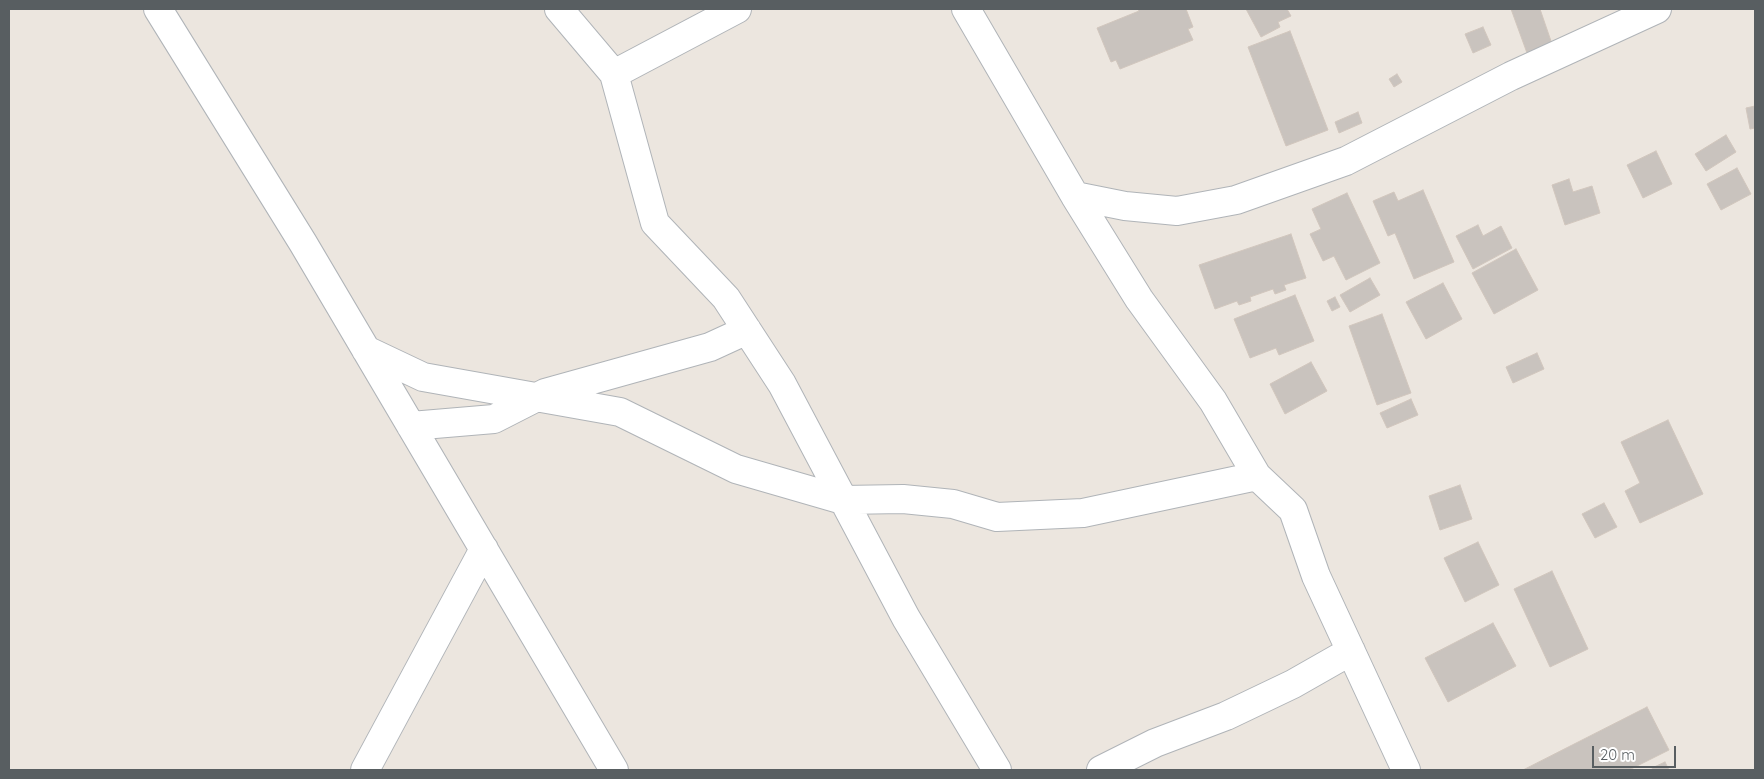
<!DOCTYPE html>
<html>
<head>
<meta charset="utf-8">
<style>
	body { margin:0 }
	#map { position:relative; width:1764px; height:779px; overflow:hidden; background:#ece6df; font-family:Quicksand,sans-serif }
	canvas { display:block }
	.frame { position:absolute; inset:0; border:10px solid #585e61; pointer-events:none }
	.scale { position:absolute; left:1592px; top:746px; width:84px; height:22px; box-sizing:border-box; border:2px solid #585e61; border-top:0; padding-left:6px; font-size:15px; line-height:18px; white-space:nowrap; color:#585e61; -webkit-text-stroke:4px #fff; paint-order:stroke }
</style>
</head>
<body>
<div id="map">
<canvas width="1764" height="779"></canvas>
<div class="frame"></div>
<div class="scale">20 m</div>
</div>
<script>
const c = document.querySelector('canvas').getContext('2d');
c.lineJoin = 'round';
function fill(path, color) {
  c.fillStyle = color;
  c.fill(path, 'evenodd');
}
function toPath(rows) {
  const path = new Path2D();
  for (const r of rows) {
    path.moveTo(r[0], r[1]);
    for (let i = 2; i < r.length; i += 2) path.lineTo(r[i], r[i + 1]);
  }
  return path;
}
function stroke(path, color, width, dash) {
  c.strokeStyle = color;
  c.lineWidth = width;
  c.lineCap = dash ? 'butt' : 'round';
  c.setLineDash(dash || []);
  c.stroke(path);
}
const building = toPath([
	[1138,9,1186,9,1193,27,1188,29,1193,40,1120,69,1116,60,1111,62,1097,28,1139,11,1138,9],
	[1246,9,1287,9,1291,16,1278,22,1280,27,1261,37,1246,9],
	[1511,9,1540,9,1552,44,1527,53,1511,9],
	[1483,27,1491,45,1473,53,1465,34,1483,27],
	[1290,31,1328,130,1286,146,1248,47,1290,31],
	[1397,74,1402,82,1394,87,1389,79,1397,74],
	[1755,106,1755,128,1750,129,1746,108,1755,106],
	[1358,112,1362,123,1339,133,1335,122,1358,112],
	[1726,135,1736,152,1706,171,1695,154,1726,135],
	[1656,151,1672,184,1643,198,1627,165,1656,151],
	[1737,168,1751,194,1721,210,1707,184,1737,168],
	[1569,179,1573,192,1592,186,1600,213,1565,225,1552,185,1569,179],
	[1423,190,1454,262,1414,279,1395,233,1388,236,1373,201,1394,192,1398,201,1423,190],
	[1347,193,1380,263,1346,280,1334,256,1323,261,1310,234,1321,229,1312,209,1347,193],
	[1478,225,1483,236,1501,226,1512,248,1473,269,1456,236,1478,225],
	[1291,234,1306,278,1284,285,1286,290,1275,294,1273,289,1250,297,1251,301,1239,305,1237,301,1215,309,1199,265,1291,234],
	[1516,249,1538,290,1494,314,1472,273,1516,249],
	[1370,278,1380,295,1350,312,1340,295,1370,278],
	[1443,283,1462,319,1426,339,1406,302,1443,283],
	[1295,295,1314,341,1279,355,1276,348,1250,358,1234,319,1295,295],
	[1335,297,1340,307,1332,311,1327,301,1335,297],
	[1382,314,1411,393,1377,405,1349,326,1382,314],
	[1537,353,1544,369,1513,383,1506,367,1537,353],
	[1311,362,1327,391,1285,414,1270,384,1311,362],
	[1411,399,1418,415,1387,428,1380,413,1411,399],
	[1668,420,1703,494,1640,523,1625,491,1640,483,1621,442,1668,420],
	[1460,485,1472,519,1440,530,1429,496,1460,485],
	[1604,503,1617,527,1595,538,1582,514,1604,503],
	[1478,542,1499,585,1465,602,1444,558,1478,542],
	[1552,571,1588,649,1550,667,1514,589,1552,571],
	[1493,623,1516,666,1448,702,1425,658,1493,623],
	[1647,707,1669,750,1629,770,1523,770,1647,707],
	[1665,762,1669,770,1653,770,1652,768,1665,762]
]);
fill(building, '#c9c3be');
stroke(building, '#d1c6bd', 1);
const street = toPath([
	[158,9,303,243,614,770],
	[559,9,614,74,655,223,726,298,782,384,906,618,997,770],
	[966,9,1075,196,1139,299,1213,401,1257,476,1293,510,1316,576,1406,770],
	[614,74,737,9],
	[1075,196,1125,206,1177,211,1236,200,1346,161,1511,76,1657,9],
	[366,350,423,377,620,412,736,469,843,500,903,499,953,504,997,517,1083,513,1257,476],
	[411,426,494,419,545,393,710,347,747,330],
	[365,770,484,549],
	[1101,770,1155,743,1226,716,1293,684,1351,651]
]);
stroke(street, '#b0b4b8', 30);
stroke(street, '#fff', 28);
</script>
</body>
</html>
